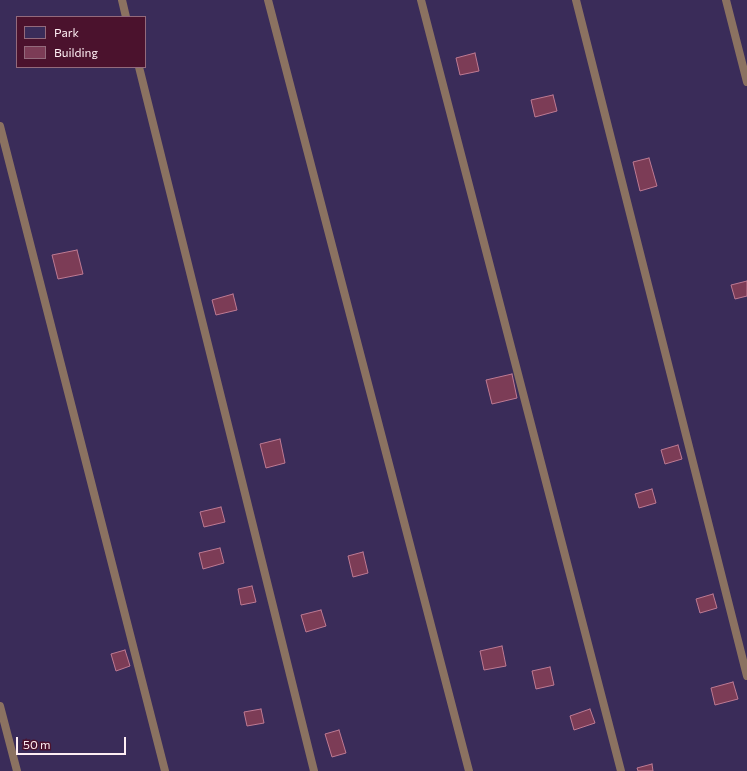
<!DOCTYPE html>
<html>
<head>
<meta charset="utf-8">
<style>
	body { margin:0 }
	#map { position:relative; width:747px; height:771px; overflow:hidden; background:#4b122d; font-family:Commissioner,sans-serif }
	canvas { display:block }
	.legend { position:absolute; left:16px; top:16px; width:130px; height:52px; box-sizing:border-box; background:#4b122d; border:1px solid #936a7c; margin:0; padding:5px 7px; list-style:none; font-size:12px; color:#feeef3 }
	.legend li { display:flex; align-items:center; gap:8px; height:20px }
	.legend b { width:20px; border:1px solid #936a7c }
	.scale { position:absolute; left:16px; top:737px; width:110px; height:18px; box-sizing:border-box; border:2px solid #feeef3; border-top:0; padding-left:5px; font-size:12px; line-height:14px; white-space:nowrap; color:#feeef3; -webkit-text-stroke:3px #4b122d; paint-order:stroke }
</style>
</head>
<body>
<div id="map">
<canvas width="747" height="771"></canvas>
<ul class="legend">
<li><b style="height:11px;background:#3a2c59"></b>Park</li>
<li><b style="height:11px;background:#7c3c56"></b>Building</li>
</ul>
<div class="scale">50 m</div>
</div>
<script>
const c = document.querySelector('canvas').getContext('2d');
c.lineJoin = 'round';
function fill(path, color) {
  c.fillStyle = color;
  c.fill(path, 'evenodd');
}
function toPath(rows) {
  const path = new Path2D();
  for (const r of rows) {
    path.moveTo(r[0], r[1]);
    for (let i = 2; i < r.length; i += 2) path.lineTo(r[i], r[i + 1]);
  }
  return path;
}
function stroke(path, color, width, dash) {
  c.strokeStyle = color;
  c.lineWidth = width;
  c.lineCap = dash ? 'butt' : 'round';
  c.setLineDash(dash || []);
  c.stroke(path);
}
fill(toPath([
	[0,0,747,0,747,771,0,771],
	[17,17,145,17,145,67,17,67]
]), '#3a2c59');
const building = toPath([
	[475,53,479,71,460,75,456,58,475,53],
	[553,95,557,111,535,117,531,100,553,95],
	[649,158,657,186,640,191,633,162,649,158],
	[77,250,83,274,58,279,52,255,77,250],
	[747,281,747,296,735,299,731,285,747,281],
	[233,294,237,310,216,315,212,300,233,294],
	[512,374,517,398,492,404,486,380,512,374],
	[280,439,285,463,266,468,260,444,280,439],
	[678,445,682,459,665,464,661,450,678,445],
	[652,489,656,503,639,508,635,494,652,489],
	[221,507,225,522,204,527,200,512,221,507],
	[220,548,224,563,203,569,199,553,220,548],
	[363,552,368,573,353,577,348,556,363,552],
	[252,586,256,602,241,605,238,589,252,586],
	[713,594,717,608,700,613,696,599,713,594],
	[321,610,326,626,306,632,301,615,321,610],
	[502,646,506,666,484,670,480,651,502,646],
	[125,650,130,666,116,671,111,654,125,650],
	[550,667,554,685,536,689,532,671,550,667],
	[733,682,738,699,715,705,711,688,733,682],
	[261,709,264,723,247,726,244,712,261,709],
	[590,709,595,723,574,730,570,716,590,709],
	[339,730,346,753,332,757,325,734,339,730],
	[652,764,653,771,638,771,637,768,652,764]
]);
fill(building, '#7c3c56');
stroke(building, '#be7a93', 1);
stroke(toPath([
	[122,0,126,17],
	[268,0,469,771],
	[421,0,621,771],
	[576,0,747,676],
	[726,0,747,82],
	[139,67,314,771],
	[0,126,165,771],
	[0,706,17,771]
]), '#8b7261', 8);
</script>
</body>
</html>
